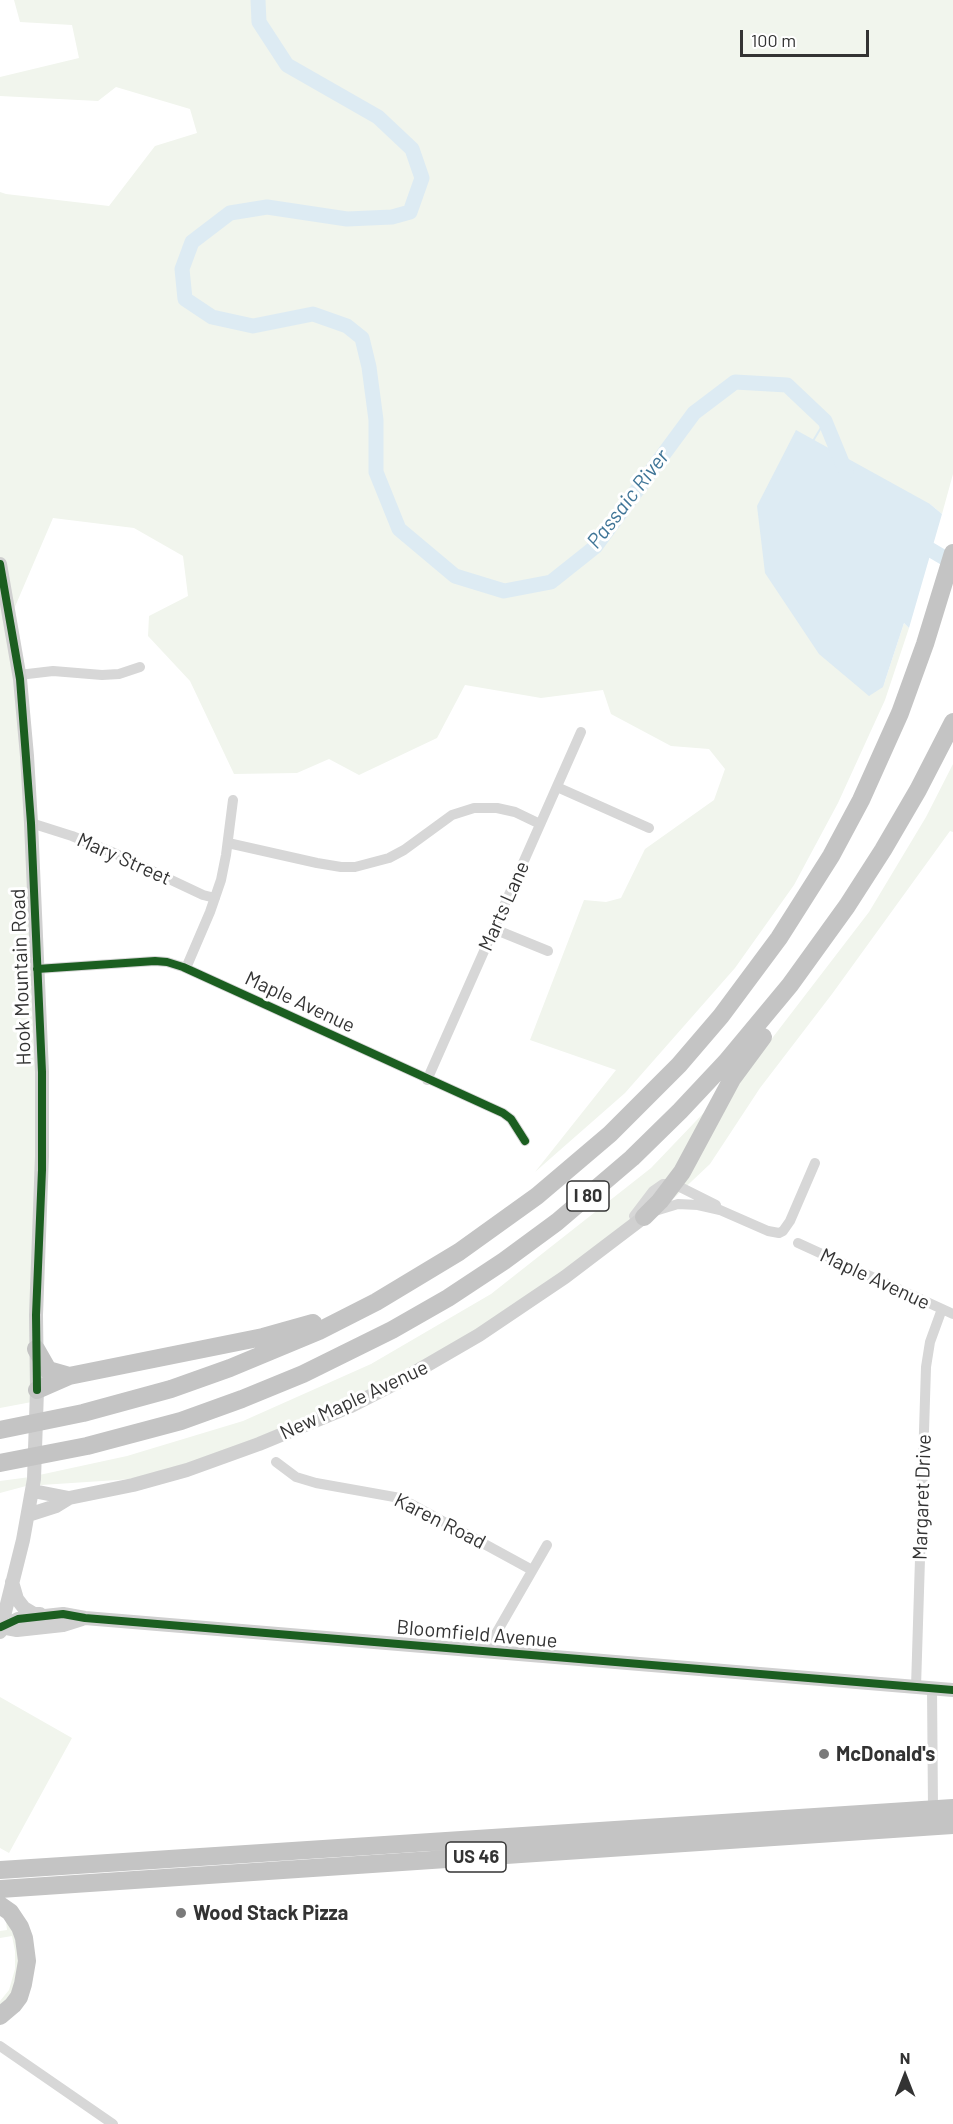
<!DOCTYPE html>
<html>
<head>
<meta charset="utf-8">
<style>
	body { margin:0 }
	#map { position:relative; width:953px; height:2124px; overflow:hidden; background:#fff; font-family:Barlow,sans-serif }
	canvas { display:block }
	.north { position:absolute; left:875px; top:2046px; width:60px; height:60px; -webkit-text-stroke:4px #fff; paint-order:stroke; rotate:0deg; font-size:16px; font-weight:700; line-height:24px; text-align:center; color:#333 }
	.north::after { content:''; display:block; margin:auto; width:21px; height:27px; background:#333; clip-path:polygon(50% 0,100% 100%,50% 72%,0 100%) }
	.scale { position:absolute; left:740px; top:30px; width:129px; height:27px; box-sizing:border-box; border:3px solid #333; border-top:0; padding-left:8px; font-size:18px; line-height:21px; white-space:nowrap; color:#333; -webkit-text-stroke:4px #fff; paint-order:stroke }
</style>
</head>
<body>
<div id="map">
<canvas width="953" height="2124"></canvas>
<div class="north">N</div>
<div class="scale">100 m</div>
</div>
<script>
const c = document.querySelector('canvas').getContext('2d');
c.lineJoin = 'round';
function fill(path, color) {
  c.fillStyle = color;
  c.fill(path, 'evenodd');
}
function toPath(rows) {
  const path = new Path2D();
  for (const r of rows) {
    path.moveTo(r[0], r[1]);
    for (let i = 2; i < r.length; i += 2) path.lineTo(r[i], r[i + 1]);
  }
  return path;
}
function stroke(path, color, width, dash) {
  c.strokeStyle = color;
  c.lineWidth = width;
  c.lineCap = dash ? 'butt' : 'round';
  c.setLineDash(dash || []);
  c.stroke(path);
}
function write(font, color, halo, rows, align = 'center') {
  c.font = font + ' Barlow,sans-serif';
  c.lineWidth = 6;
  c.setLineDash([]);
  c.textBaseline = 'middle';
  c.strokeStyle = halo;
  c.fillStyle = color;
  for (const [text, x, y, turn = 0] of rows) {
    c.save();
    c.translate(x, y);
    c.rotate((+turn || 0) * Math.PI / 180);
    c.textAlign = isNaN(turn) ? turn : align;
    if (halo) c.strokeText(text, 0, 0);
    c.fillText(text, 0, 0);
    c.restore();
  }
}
fill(toPath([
	[14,0,953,0,953,474,942,514,930,504,883,687,904,623,909,628,885,700,838,803,794,885,735,968,625,1093,535,1172,616,1070,530,1040,584,900,606,902,621,898,645,849,714,800,725,769,709,749,671,746,611,714,603,690,541,698,465,685,437,738,359,775,329,759,297,773,234,774,190,681,148,636,149,616,188,596,183,556,134,528,53,518,8,623,28,751,45,1083,37,1401,0,1408,0,192,6,194,109,206,155,146,197,133,190,109,116,87,98,101,0,96,0,77,79,58,72,25,20,22],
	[953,764,953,832,950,831,832,994,760,1088,710,1164,656,1215,538,1297,348,1408,163,1477,26,1486,0,1493,0,1481,30,1477,127,1456,243,1421,371,1364,491,1294,651,1168,760,1054,869,912,926,817],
	[0,1697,72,1738,9,1853,0,1848],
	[5,1913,21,1954,17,1987,0,2010,0,2001,9,1990,15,1969,15,1951,12,1936,0,1938,0,1931,7,1930]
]), '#f1f5ed');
fill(toPath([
	[796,430,930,504,942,514,909,628,904,623,883,687,869,696,819,654,765,573,757,506]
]), '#ddebf3');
stroke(toPath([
	[813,441,825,421]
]), '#ddebf3', 2);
stroke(toPath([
	[258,0,259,22,287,65,378,117,412,149,422,178,410,212,392,217,347,219,267,207,230,213,192,242,182,269,185,299,212,317,253,326,313,314,347,326,362,338,369,367,376,420,376,472,399,529,455,576,504,591,551,582,595,547,694,413,735,382,787,385,825,421,846,472],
	[914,540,953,563]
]), '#ddebf3', 15);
stroke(toPath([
	[19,675,53,671,102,675,119,674,140,667],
	[557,787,649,828],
	[31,823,72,836,114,853,203,895,215,898],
	[228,843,317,863,341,867,355,867,389,858,404,850,452,815,474,808,497,808,515,812,540,824],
	[494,929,548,951],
	[186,968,210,912,221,880,226,855,233,800],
	[37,969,155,961,167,962,183,967,503,1113,511,1119,525,1141],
	[427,1080,581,732],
	[655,1211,678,1204,698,1205,720,1210,768,1231,779,1233,783,1231,790,1221,815,1163],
	[634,1216,653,1191,663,1184,674,1184,716,1205],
	[798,1243,953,1314],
	[276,1462,296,1477,316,1483,400,1498,532,1570],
	[486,1651,547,1545],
	[916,1687,926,1367,930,1342,942,1309],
	[932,1688,933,1809],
	[0,2046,113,2124]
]), '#d7d7d7', 10);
stroke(toPath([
	[0,564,20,679,27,756,31,823,42,1072,42,1156,36,1315,37,1390,34,1479,23,1540,0,1632],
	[33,1491,69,1498],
	[28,1515,56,1506,69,1498,133,1485,187,1470,259,1444,351,1406,398,1382,479,1335,565,1277,644,1217],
	[12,1582,17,1599,24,1608,34,1614,40,1614],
	[1,1627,17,1630,63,1625,82,1619],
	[0,1628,18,1619,63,1614,85,1618,953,1690]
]), '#d0d0d0', 14);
stroke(toPath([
	[644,1217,660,1201,682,1172,732,1079,763,1037],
	[36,1349,48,1370,69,1376],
	[37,1390,69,1376,263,1337,313,1323],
	[0,1430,83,1413,171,1389,230,1368,319,1331,376,1302,459,1252,537,1196,610,1134,679,1065,721,1016,779,938,831,856,861,800,900,713,925,644,953,553],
	[0,1463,87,1446,181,1421,242,1399,303,1374,392,1330,448,1298,504,1261,557,1222,632,1158,680,1111,726,1062,790,985,847,906,883,850,918,790,953,722],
	[0,1870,953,1808],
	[0,1889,953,1825],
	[0,1905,10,1912,20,1927,24,1938,27,1961,23,1984,19,1997,13,2005,0,2016]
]), '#c4c4c4', 18);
stroke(toPath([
	[0,564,20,679,31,823,42,1072,42,1170,36,1315,37,1390],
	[37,969,155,961,167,962,183,967,503,1113,511,1119,525,1141],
	[1,1627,18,1619,63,1614,85,1618,953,1690]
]), '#1b5e20', 8);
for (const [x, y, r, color] of [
	[824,1754,6,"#7a7a7a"],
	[181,1913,6,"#7a7a7a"]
]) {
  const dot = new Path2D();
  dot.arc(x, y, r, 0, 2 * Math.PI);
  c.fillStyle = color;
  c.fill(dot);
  stroke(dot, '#fff', 2);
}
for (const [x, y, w] of [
	[588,1196,42],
	[476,1857,60]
]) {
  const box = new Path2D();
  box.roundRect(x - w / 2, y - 15, w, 30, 4.5);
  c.fillStyle = '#fff';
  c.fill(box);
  stroke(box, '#333', 1.5);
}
write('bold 18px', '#333', null, [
	["I 80",588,1196],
	["US 46",476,1857]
]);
write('20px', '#333', '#fff', [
	["Mary Street",124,859,24],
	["Marts Lane",504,906,-66],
	["Hook Mountain Road",21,977,-92],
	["Maple Avenue",300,1002,25],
	["Maple Avenue",875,1279,25],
	["New Maple Avenue",354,1400,-25],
	["Margaret Drive",922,1497,-88],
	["Karen Road",440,1521,27],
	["Bloomfield Avenue",477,1634,5]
]);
write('bold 20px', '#333', '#fff', [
	["McDonald's",836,1754],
	["Wood Stack Pizza",193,1913]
], 'left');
write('italic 21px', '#3f7597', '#fff', [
	["Passaic River",628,499,-52]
]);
</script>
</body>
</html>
